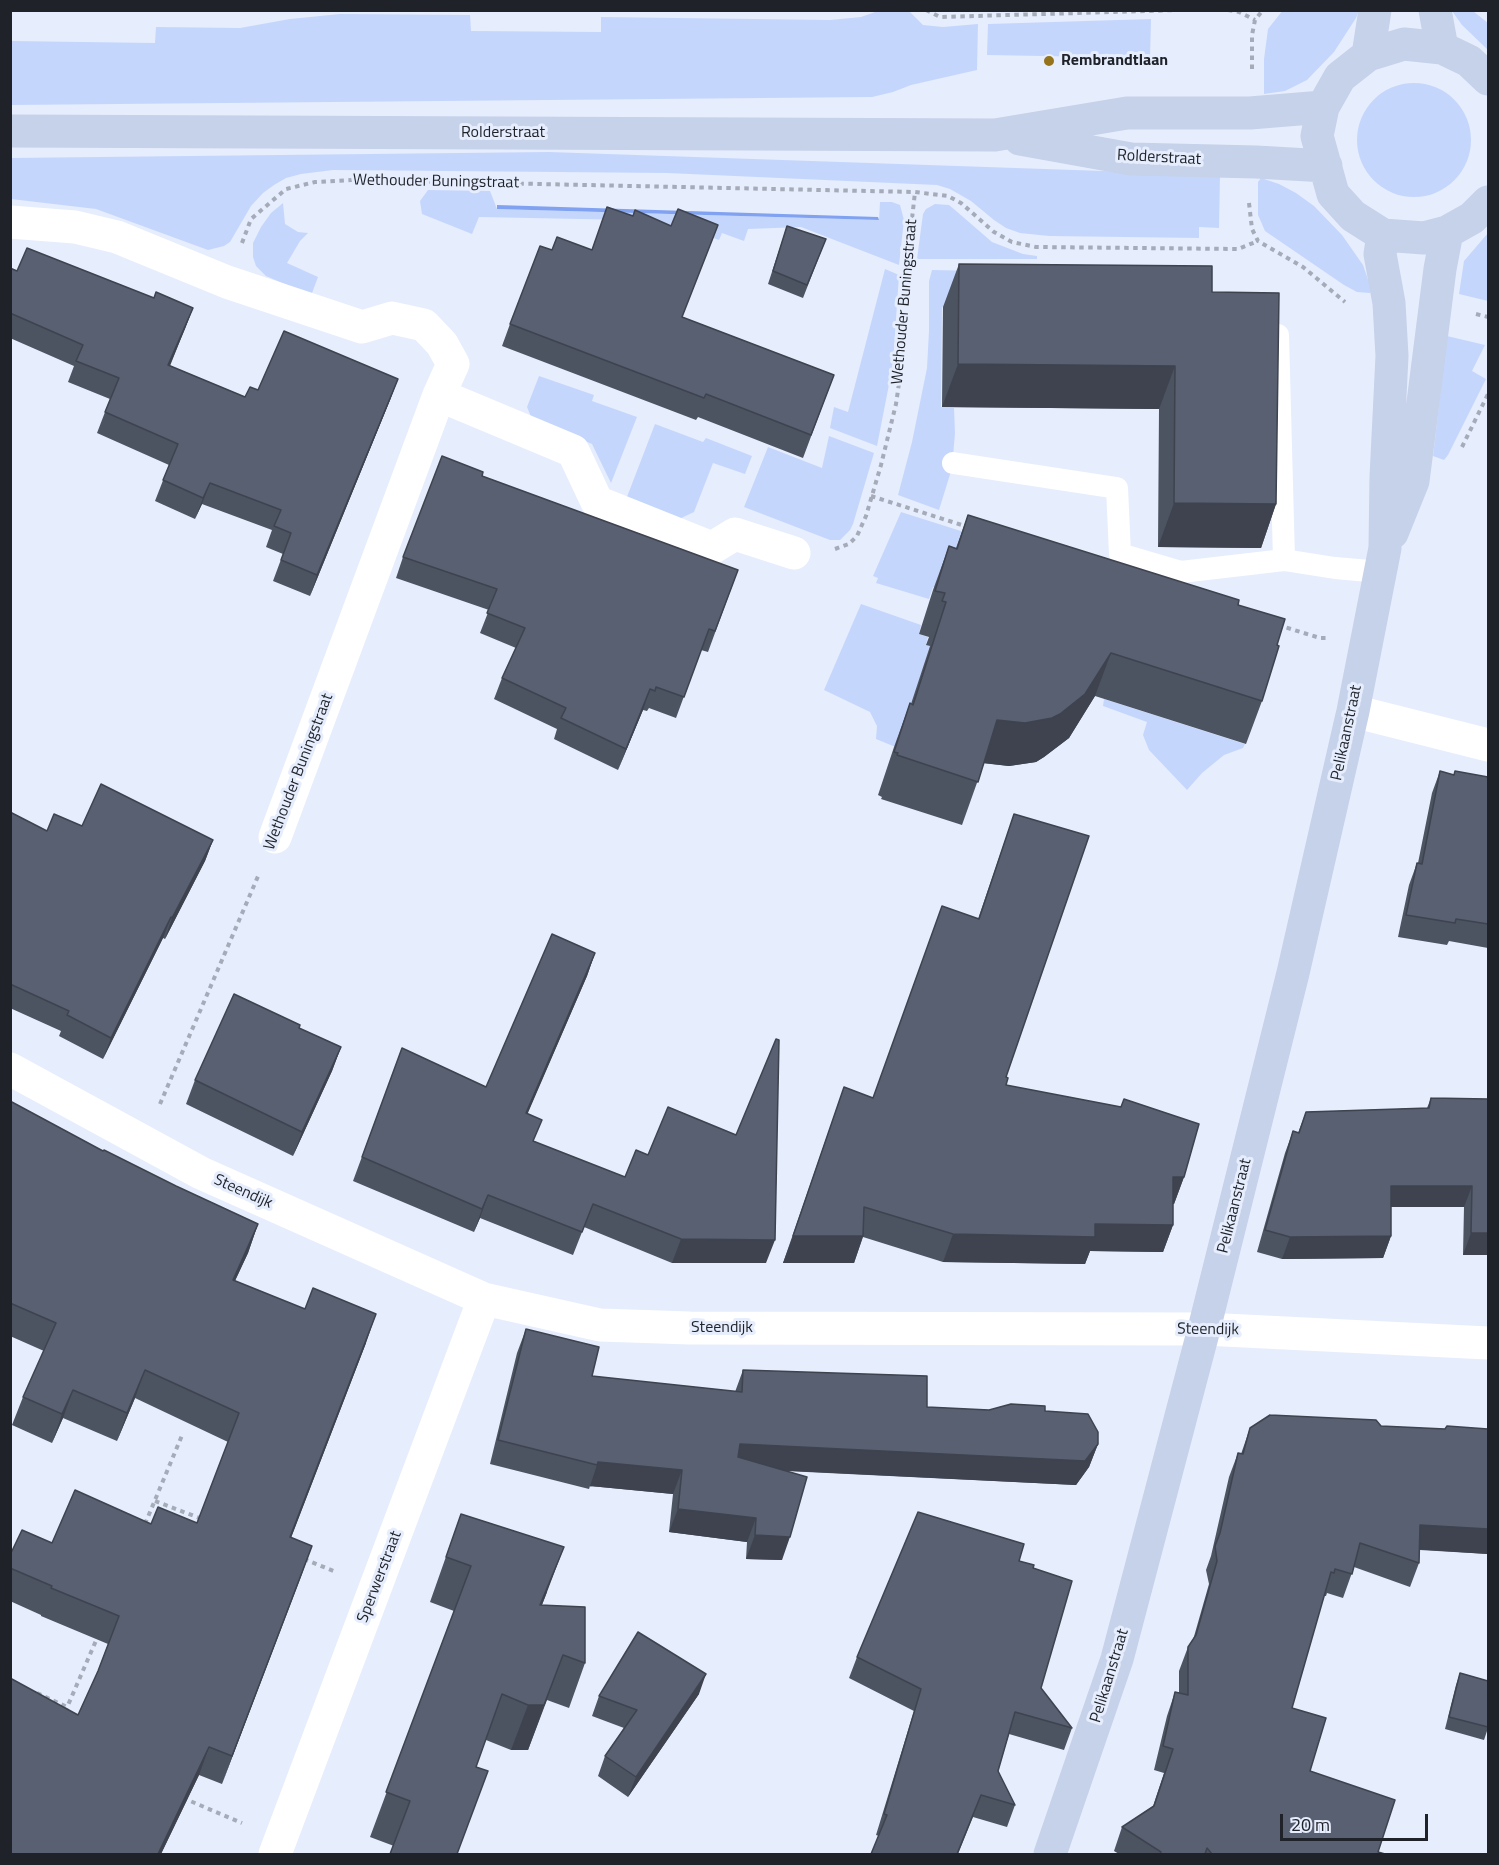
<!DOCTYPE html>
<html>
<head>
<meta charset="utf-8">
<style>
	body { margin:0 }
	#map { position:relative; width:1499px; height:1865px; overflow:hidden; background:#e6edfd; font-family:"Titillium Web",sans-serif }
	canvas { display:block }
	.frame { position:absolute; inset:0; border:12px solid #1f2229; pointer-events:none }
	.scale { position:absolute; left:1280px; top:1814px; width:148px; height:27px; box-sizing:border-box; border:3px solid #1f2229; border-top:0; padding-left:8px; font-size:18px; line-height:21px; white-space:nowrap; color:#1f2229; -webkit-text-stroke:4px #e6edfd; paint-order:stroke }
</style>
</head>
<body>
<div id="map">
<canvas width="1499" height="1865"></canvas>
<div class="frame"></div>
<div class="scale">20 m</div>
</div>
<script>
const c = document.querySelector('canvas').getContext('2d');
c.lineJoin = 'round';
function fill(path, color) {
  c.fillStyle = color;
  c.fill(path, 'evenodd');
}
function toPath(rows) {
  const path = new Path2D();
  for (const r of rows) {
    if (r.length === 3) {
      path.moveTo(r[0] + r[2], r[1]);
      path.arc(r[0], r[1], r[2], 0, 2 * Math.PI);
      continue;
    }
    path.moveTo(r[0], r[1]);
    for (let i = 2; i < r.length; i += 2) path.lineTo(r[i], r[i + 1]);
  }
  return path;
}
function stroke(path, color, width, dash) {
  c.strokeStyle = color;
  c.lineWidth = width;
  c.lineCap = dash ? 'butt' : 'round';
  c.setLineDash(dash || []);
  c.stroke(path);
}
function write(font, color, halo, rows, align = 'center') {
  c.font = font + ' "Titillium Web",sans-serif';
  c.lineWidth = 6;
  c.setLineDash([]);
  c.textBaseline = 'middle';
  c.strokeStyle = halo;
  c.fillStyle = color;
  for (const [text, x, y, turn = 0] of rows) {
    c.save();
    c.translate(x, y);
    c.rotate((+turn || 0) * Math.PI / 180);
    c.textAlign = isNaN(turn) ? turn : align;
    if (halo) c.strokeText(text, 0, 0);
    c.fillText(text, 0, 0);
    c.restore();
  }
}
fill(toPath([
	[1283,10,1359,11,1356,18,1334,52,1307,80,1285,91,1264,94,1264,59,1268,29],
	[878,11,909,11,923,25,943,27,978,24,977,70,911,85,893,92,872,97,11,105,11,41,155,43,156,27,240,28,290,19,340,14,470,15,471,31,601,32,601,17,830,20,861,17],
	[1452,11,1473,11,1488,23,1488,50,1462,25],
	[1151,19,1150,58,987,55,988,24],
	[1414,140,57],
	[549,152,1220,175,1219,228,1199,227,1199,238,1049,236,1020,233,1006,228,994,220,971,201,950,189,937,185,667,173,333,170,301,174,286,178,274,185,263,193,251,206,230,242,224,246,208,250,96,209,11,199,10,158],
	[1261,178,1279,184,1296,193,1314,206,1342,235,1363,265,1372,291,1370,293,1357,292,1344,285,1265,231,1258,215,1258,182],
	[428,190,490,191,497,209,879,220,880,202,892,202,900,205,904,220,899,265,801,227,748,229,744,241,722,233,719,240,673,223,669,229,632,220,479,217,472,234,422,214,420,201],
	[283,203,285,224,298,232,308,233,300,241,287,263,318,277,312,293,308,294,266,276,256,266,253,257,253,243,261,227,271,213],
	[935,204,949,205,955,210,992,242,1023,254,1037,256,1037,259,917,259,923,214,926,209],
	[1488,233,1488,301,1459,294,1464,261],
	[885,269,899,275,893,364,877,446,830,428,834,407,848,412],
	[932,270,1167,275,1164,309,942,307,941,407,954,408,955,433,952,468,939,510,898,495,912,442,927,368,929,331,929,281],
	[1447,336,1485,345,1472,371,1486,379,1448,455,1444,460,1433,456],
	[539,376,594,395,592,401,637,417,611,483,592,444,532,419,527,407],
	[655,424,703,442,706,438,752,456,745,474,713,463,694,512,675,521,625,502],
	[829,436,874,453,853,524,850,530,840,540,830,540,744,507,768,447,822,468],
	[901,512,1279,632,933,587,929,599,876,583,878,578,873,576],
	[861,604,921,625,919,634,928,637,926,644,930,646,898,748,876,739,877,726,870,712,824,690],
	[1104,699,1245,744,1243,748,1224,755,1202,773,1187,790,1149,750,1143,735,1147,722,1103,706]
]), '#c5d6fd');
fill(toPath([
	[497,205,878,217,879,220,497,209]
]), '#81a2f1');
stroke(toPath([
	[926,10,940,17,1180,10],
	[1228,10,1239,12,1255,20],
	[1488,10,1488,11],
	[1252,69,1252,35,1255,20,1263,10],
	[1249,203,1252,229,1258,241,1303,267,1345,302],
	[242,243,251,219,286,189,315,182,351,180,915,192,948,196,961,203,994,232,1012,242,1036,247,1238,249,1258,241],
	[1476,314,1488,317],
	[1462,447,1488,394],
	[871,496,968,527],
	[835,549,849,544,857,536,866,516,881,465,896,404,904,349,904,306,907,264,915,192],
	[1278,625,1320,638,1326,638],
	[160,1104,259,874],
	[155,1501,202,1519],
	[145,1524,183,1433],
	[304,1559,336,1572],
	[37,1693,67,1707],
	[65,1712,98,1636],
	[183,1798,242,1823]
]), '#a5abb8', 4, [4.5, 4.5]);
stroke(toPath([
	[1278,335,1284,560],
	[953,463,1117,488,1120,554,1181,572,1284,560,1335,568,1381,572]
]), '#fff', 22);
stroke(toPath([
	[10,222,75,227,117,237,227,282,362,327,392,318,424,325,442,344,453,364,439,395],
	[1353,711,1488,745],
	[275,837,439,395,573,451,597,502,712,548,735,534,794,553],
	[10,1069,201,1173,484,1299,600,1325,690,1328,1204,1329,1488,1343],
	[275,1854,484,1299]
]), '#fff', 33);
stroke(toPath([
	[1435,10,1442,48],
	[1368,55,1375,10],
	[1488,79,1469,61,1442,48,1404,44,1368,55,1340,77,1323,107,1317,136,1333,194,1353,216,1383,235,1424,238,1447,232,1472,218,1488,202],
	[10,131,995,135,1127,113,1250,113,1323,107],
	[1020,139,1131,159,1256,162,1326,166],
	[1392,533,1413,481,1440,269,1447,232],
	[1050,1854,1117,1659,1204,1329,1293,973,1353,711,1385,548,1386,477,1392,356,1389,303,1380,254,1383,235]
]), '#c6d1ea', 33);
fill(toPath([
	[607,207,633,216,671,226,718,225,682,317,834,375,803,458,698,417,696,420,502,346,510,324,552,250,592,250],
	[787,226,826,239,803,298,768,284],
	[959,264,1212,292,1276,504,1261,548,1158,547,1159,409,942,407,943,307],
	[10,268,17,271,154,298,193,308,170,366,245,397,258,390,398,379,390,400,310,596,273,581,283,554,266,547,272,530,202,504,195,519,155,501,169,465,97,433,110,399,68,382,74,366,10,338],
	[482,476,738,570,708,652,701,650,676,718,649,708,647,711,643,710,618,770,554,739,557,729,494,699,502,678,516,648,480,633,489,610,396,578,403,557],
	[968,515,1238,605,1262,701,1246,744,1095,696,1069,738,1044,757,1036,762,1009,766,984,763,962,825,881,799,882,797,878,795,894,747,910,703,911,704,930,646,926,645,929,637,919,634,933,590,949,546,956,548],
	[1440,771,1454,775,1488,777,1488,948,1449,941,1447,945,1398,937,1409,885,1417,863,1418,863,1432,793],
	[10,812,47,831,82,826,213,840,205,861,165,939,163,938,103,1059,59,1036,61,1031,10,1008],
	[1014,814,1006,1085,1184,1177,1174,1204,1173,1204,1173,1225,1163,1252,1090,1251,1085,1264,943,1262,863,1237,854,1263,783,1263,844,1087,873,1098,978,919],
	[595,953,587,976,527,1114,534,1141,766,1263,672,1263,584,1227,573,1255,480,1218,474,1232,353,1181,402,1048,486,1087],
	[299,1029,341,1047,332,1071,293,1156,186,1104,195,1080],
	[1431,1098,1488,1099,1488,1255,1463,1255,1464,1207,1391,1207,1391,1236,1383,1258,1282,1259,1257,1252,1285,1153,1293,1131,1298,1133,1306,1112,1427,1108],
	[10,1101,103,1151,176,1186,258,1224,248,1253,235,1281,366,1343,291,1538,312,1546,222,1784,199,1775,161,1854,10,1854,78,1715,98,1671,108,1644,41,1616,41,1615,10,1601,10,1555,52,1543,151,1524,197,1523,228,1442,135,1398,117,1441,63,1418,52,1443,12,1425,23,1397,44,1351,10,1336],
	[526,1329,592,1376,735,1392,743,1370,927,1407,989,1410,1045,1411,1098,1444,1089,1467,1076,1485,786,1471,782,1560,746,1559,747,1542,669,1532,673,1494,590,1486,589,1489,490,1464,517,1353],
	[1381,1426,1445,1429,1488,1429,1488,1564,1488,1554,1420,1550,1419,1563,1410,1587,1354,1567,1343,1598,1327,1593,1326,1596,1324,1596,1292,1708,1310,1771,1378,1852,1385,1854,1119,1854,1114,1851,1122,1827,1153,1806,1164,1773,1154,1770,1167,1716,1175,1692,1179,1693,1179,1671,1188,1647,1193,1640,1209,1584,1206,1570,1211,1556,1229,1477,1238,1453,1241,1454,1250,1428],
	[461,1514,547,1592,542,1605,585,1663,569,1708,547,1700,528,1750,511,1750,486,1740,394,1846,370,1837,454,1611,430,1602],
	[1019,1561,1033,1568,1041,1688,1072,1728,1064,1750,1009,1734,998,1771,1015,1805,1007,1827,973,1817,958,1854,871,1854,879,1836,876,1835,914,1711,849,1678,857,1657],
	[1460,1673,1488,1681,1488,1728,1484,1740,1445,1729,1456,1685],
	[699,1694,628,1797,598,1776,605,1756,624,1728,592,1716,599,1696]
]), '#4c5361');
fill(toPath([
	[193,308,185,329,161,386,168,365],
	[958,364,1175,366,1159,409,942,407],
	[398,379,390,400,310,596,317,575],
	[210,483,202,504,195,519,203,498],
	[1174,503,1276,504,1261,548,1158,547],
	[1111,653,1095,696,1069,738,1044,757,1036,762,1009,766,982,763,997,720],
	[650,689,643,710,618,770,626,749],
	[213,840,205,861,165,939,172,918],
	[171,917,163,938,103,1059,111,1038],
	[595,953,587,976,518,1136,526,1113],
	[341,1047,332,1071,293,1156,302,1132],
	[1173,1177,1184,1177,1174,1204,1163,1204],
	[1391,1186,1472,1186,1464,1207,1383,1207],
	[488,1195,480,1218,474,1232,482,1209],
	[258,1224,248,1253,222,1308,233,1280],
	[1095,1224,1173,1225,1163,1252,1090,1251,1085,1264,943,1262,953,1234],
	[1471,1233,1488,1233,1488,1255,1463,1255],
	[793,1236,863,1236,854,1263,783,1263],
	[1391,1236,1383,1258,1282,1259,1290,1237],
	[681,1239,775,1240,766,1263,672,1263],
	[376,1314,366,1343,280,1566,290,1537],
	[145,1370,135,1398,117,1441,127,1413],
	[73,1390,63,1418,52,1443,62,1414],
	[740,1444,1098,1444,1089,1467,1076,1485,732,1468],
	[598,1462,682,1470,673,1494,590,1486,589,1489],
	[678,1509,756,1518,747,1542,669,1532],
	[1420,1525,1488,1529,1488,1554,1412,1549],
	[755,1535,790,1537,782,1560,746,1559],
	[312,1546,302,1574,222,1784,232,1756],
	[564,1547,547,1592,524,1650,540,1605],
	[563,1655,528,1750,511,1750,528,1705],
	[706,1674,699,1694,628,1797,636,1777],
	[209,1747,199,1775,161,1854,158,1854]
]), '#3e434f');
const building = toPath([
	[607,207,633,216,635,210,671,226,678,209,718,225,682,317,834,375,811,435,706,394,704,398,510,324,540,246,552,250,557,237,592,250,607,207],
	[787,226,826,239,807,285,773,271,787,226],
	[27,248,154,298,156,292,193,308,168,365,245,397,250,387,258,390,284,331,398,379,317,575,281,560,291,533,274,526,281,510,210,483,203,498,163,480,178,444,105,412,119,378,76,361,83,345,10,313,10,268,17,271,27,248],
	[959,264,1212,266,1212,292,1279,293,1276,504,1174,503,1175,366,958,364,959,264],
	[442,456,483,472,482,476,738,570,715,631,709,629,684,697,656,687,655,691,650,689,626,749,561,718,566,708,502,678,525,628,487,613,497,589,403,557,442,456],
	[968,515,1239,600,1238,605,1285,619,1277,645,1279,646,1262,701,1111,653,1085,694,1060,714,1052,718,1025,723,997,720,978,782,897,755,898,753,894,752,910,703,913,705,946,602,942,601,945,593,935,591,949,546,957,549,968,515],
	[1440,771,1454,775,1455,771,1488,777,1488,924,1456,919,1455,923,1406,915,1417,863,1422,864,1440,771],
	[101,784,213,840,172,918,171,917,111,1038,67,1015,69,1011,10,984,10,812,47,831,54,814,82,826,101,784],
	[1014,814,1089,836,1006,1077,1008,1078,1006,1085,1121,1107,1124,1099,1199,1124,1184,1177,1173,1177,1173,1225,1095,1224,1095,1237,953,1234,864,1207,863,1236,793,1236,844,1087,873,1098,942,906,979,919,1014,814],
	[552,934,595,953,526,1113,542,1120,533,1141,625,1177,636,1150,648,1155,668,1107,736,1135,776,1039,779,1040,775,1240,681,1239,593,1204,582,1232,488,1195,482,1209,362,1157,402,1048,486,1087,552,934],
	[234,994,300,1025,299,1028,341,1047,302,1132,195,1080,234,994],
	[1431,1098,1488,1099,1488,1233,1471,1233,1472,1186,1391,1186,1391,1236,1290,1237,1265,1230,1293,1131,1299,1133,1306,1112,1429,1108,1431,1098],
	[10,1101,103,1151,104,1150,176,1186,258,1224,233,1280,305,1309,313,1288,376,1314,290,1537,312,1546,232,1756,209,1747,158,1854,10,1854,10,1678,78,1715,98,1671,119,1616,51,1588,52,1586,10,1568,10,1555,22,1530,52,1543,75,1490,151,1524,158,1507,197,1523,239,1413,145,1370,127,1413,73,1390,62,1414,23,1397,56,1323,10,1303,10,1101],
	[526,1329,599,1347,592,1376,742,1392,743,1370,927,1376,927,1407,989,1410,1011,1404,1045,1406,1045,1411,1088,1414,1098,1432,1098,1444,1085,1461,740,1444,738,1457,807,1477,790,1537,755,1535,756,1518,678,1509,682,1470,598,1462,597,1465,498,1440,526,1329],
	[1270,1415,1376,1420,1381,1426,1445,1429,1447,1426,1488,1429,1488,1529,1420,1525,1419,1563,1360,1543,1352,1574,1335,1569,1334,1573,1331,1572,1292,1708,1326,1718,1310,1771,1395,1800,1378,1852,1385,1854,1212,1854,1207,1848,1205,1854,1160,1854,1161,1852,1122,1827,1154,1806,1173,1749,1163,1746,1175,1692,1188,1695,1188,1647,1196,1635,1217,1561,1215,1546,1220,1533,1238,1453,1243,1454,1250,1428,1270,1415],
	[918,1512,1024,1544,1019,1561,1034,1565,1033,1568,1072,1581,1041,1688,1072,1728,1015,1712,998,1771,1015,1805,981,1795,957,1854,871,1854,887,1815,884,1814,921,1689,857,1657,918,1512],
	[461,1514,564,1547,540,1605,585,1607,585,1663,563,1655,544,1705,528,1705,502,1694,476,1767,488,1771,457,1854,390,1854,410,1801,386,1792,471,1566,446,1557,461,1514],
	[638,1632,706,1674,636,1777,605,1756,637,1710,599,1696,638,1632],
	[1460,1673,1488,1681,1488,1727,1449,1717,1460,1673]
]);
fill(building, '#586071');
stroke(building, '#3e434f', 1.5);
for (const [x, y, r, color] of [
	[1049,61,6,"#94731a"]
]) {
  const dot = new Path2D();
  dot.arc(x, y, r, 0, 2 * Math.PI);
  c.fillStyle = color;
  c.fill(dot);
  stroke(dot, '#e6edfd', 2);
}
write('bold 16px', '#1f2229', '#e6edfd', [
	["Rembrandtlaan",1061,61]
], 'left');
write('16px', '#1f2229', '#e6edfd', [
	["Rolderstraat",503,133],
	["Rolderstraat",1159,158,3],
	["Wethouder Buningstraat",436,182,1],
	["Wethouder Buningstraat",905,302,-85],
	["Pelikaanstraat",1347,733,-78],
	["Wethouder Buningstraat",299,772,-69],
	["Steendijk",243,1192,24],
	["Pelikaanstraat",1235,1206,-76],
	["Steendijk",722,1328],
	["Steendijk",1208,1330,1],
	["Sperwerstraat",380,1577,-69],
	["Pelikaanstraat",1110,1676,-73]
]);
</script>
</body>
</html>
